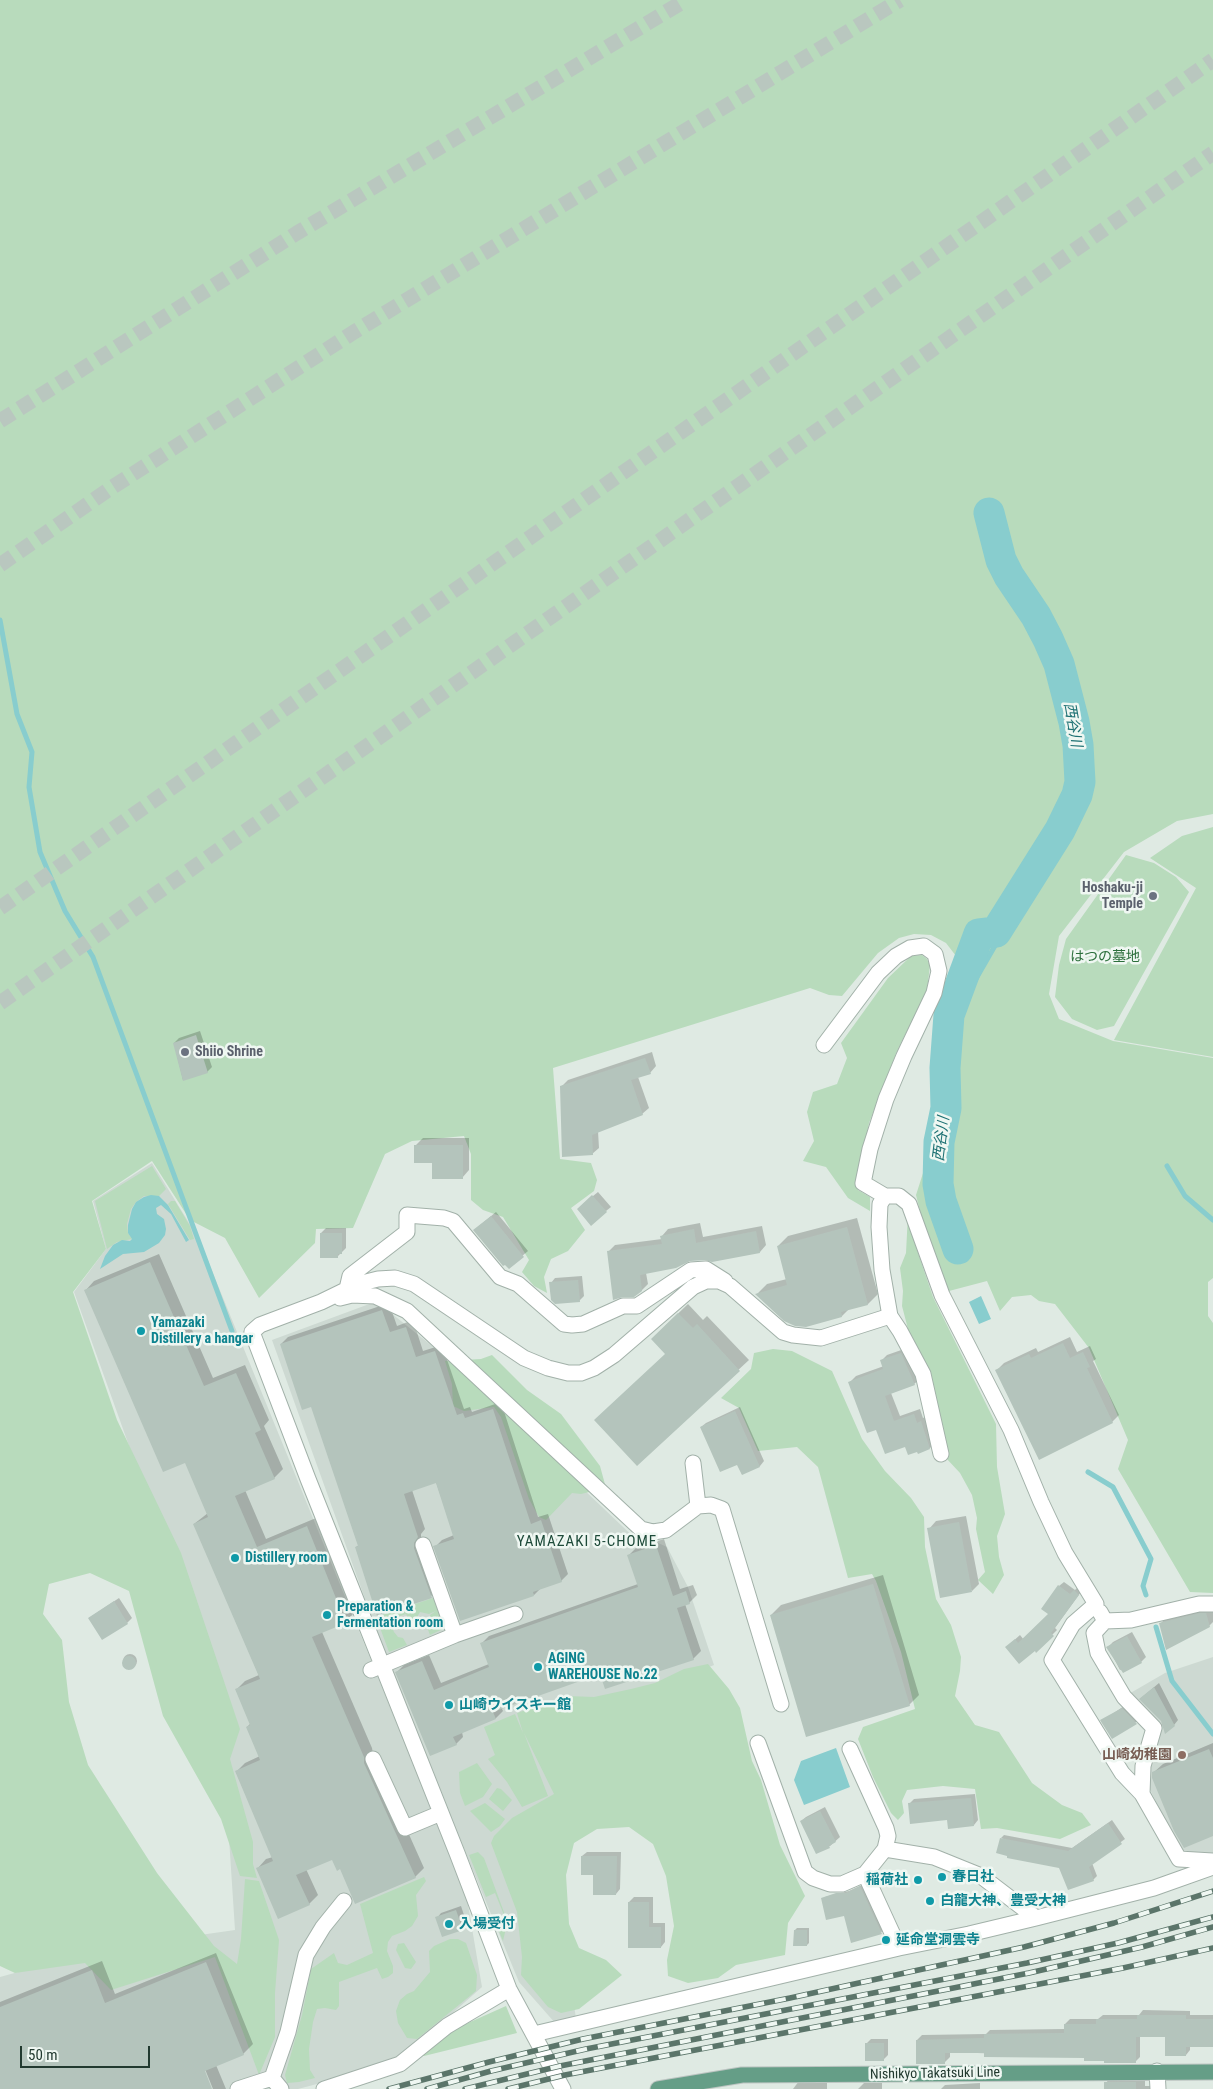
<!DOCTYPE html>
<html>
<head>
<meta charset="utf-8">
<style>
	body { margin:0 }
	#map { position:relative; width:1213px; height:2089px; overflow:hidden; background:#dfeae3; font-family:"Roboto Condensed",sans-serif }
	canvas { display:block }
	.scale { position:absolute; left:20px; top:2046px; width:130px; height:22px; box-sizing:border-box; border:2px solid #21392f; border-top:0; padding-left:6px; font-size:15px; line-height:18px; white-space:nowrap; color:#21392f; -webkit-text-stroke:4px #eff7f2; paint-order:stroke }
</style>
</head>
<body>
<div id="map">
<canvas width="1213" height="2089"></canvas>
<div class="scale">50 m</div>
</div>
<script>
const c = document.querySelector('canvas').getContext('2d');
c.lineJoin = 'round';
function fill(path, color) {
  c.fillStyle = color;
  c.fill(path, 'evenodd');
}
function toPath(rows) {
  const path = new Path2D();
  for (const r of rows) {
    if (r.length === 3) {
      path.moveTo(r[0] + r[2], r[1]);
      path.arc(r[0], r[1], r[2], 0, 2 * Math.PI);
      continue;
    }
    path.moveTo(r[0], r[1]);
    for (let i = 2; i < r.length; i += 2) path.lineTo(r[i], r[i + 1]);
  }
  return path;
}
function stroke(path, color, width, dash) {
  c.strokeStyle = color;
  c.lineWidth = width;
  c.lineCap = dash ? 'butt' : 'round';
  c.setLineDash(dash || []);
  c.stroke(path);
}
function write(font, color, halo, rows, align = 'center') {
  c.font = font + ' "Roboto Condensed","Noto Sans JP",sans-serif';
  c.lineWidth = 5;
  c.setLineDash([]);
  c.textBaseline = 'middle';
  c.strokeStyle = halo;
  c.fillStyle = color;
  for (const [text, x, y, turn = 0] of rows) {
    c.save();
    c.translate(x, y);
    c.rotate((+turn || 0) * Math.PI / 180);
    c.textAlign = isNaN(turn) ? turn : align;
    if (halo) c.strokeText(text, 0, 0);
    c.fillText(text, 0, 0);
    c.restore();
  }
}
fill(toPath([
	[152,1163,199,1239,466,1893,482,1987,396,2063,298,2089,0,2089,0,1977,102,1949,235,1930,220,1700,74,1292,106,1249,93,1201],
	[372,1303,386,1309,437,1350,642,1545,654,1541,667,1547,688,1587,714,1665,595,1714,559,1912,576,2018,556,2024,519,1982,392,1674,272,1340],
	[1213,1657,1213,1856,1181,1854,1146,1781,1157,1728,1127,1695,1165,1673]
]), '#cdd9d2');
fill(toPath([
	[0,0,1213,0,1213,814,1177,821,1124,852,1059,936,1049,994,1059,1019,1113,1041,1213,1058,1213,1278,1208,1282,1208,1316,1213,1323,1213,1593,1190,1592,1118,1469,1128,1440,1089,1348,1055,1304,1039,1301,1031,1295,1012,1297,1000,1311,987,1281,949,1291,924,1227,916,1195,947,1098,950,1078,944,1029,956,975,956,956,946,943,931,935,914,934,899,938,878,953,842,996,829,995,810,988,553,1068,560,1159,591,1163,597,1180,594,1191,571,1208,585,1230,568,1251,551,1259,544,1277,547,1293,534,1286,522,1272,529,1260,503,1217,483,1210,471,1200,471,1154,464,1136,412,1141,385,1154,353,1228,316,1229,315,1243,259,1298,225,1238,190,1220,152,1161,92,1201,106,1249,73,1292,117,1420,181,1553,240,1729,230,1759,253,1842,253,1864,257,1878,240,1876,221,1819,163,1716,129,1591,90,1573,49,1584,43,1614,62,1640,69,1702,88,1765,157,1873,214,1946,237,1964,241,1939,245,1879,259,1881,279,1940,275,1993,275,2037,259,2075,215,1957,111,1990,85,1963,15,1973,0,1966],
	[1213,827,1213,1057,1114,1040,1196,888,1150,858,1182,836],
	[1126,855,1154,863,1176,877,1189,892,1114,1026,1097,1030,1072,1019,1055,997,1059,965,1066,939],
	[922,955,927,959,930,965,927,991,897,1051,869,1123,857,1183,858,1190,870,1197,870,1211,848,1198,826,1167,803,1161,814,1141,807,1112,813,1092,837,1084,847,1058,841,1043,888,978,911,956],
	[152,1166,166,1189,159,1196,144,1196,136,1202,131,1209,127,1224,128,1233,132,1239,117,1242,107,1249,95,1201],
	[171,1201,175,1201,190,1226,194,1239,190,1240,168,1204],
	[908,1214,917,1250,933,1297,996,1424,997,1467,1005,1514,997,1536,999,1557,1004,1575,993,1594,978,1580,985,1572,976,1529,977,1518,972,1495,960,1473,946,1458,910,1351,908,1329,902,1306,903,1291,900,1268,906,1253],
	[773,1349,792,1351,832,1371,862,1439,885,1471,911,1498,924,1517,925,1547,936,1599,951,1625,961,1657,960,1671,955,1696,975,1725,999,1732,1032,1783,1062,1805,1082,1813,1091,1825,1060,1839,997,1828,981,1829,975,1789,943,1786,907,1790,902,1801,904,1813,898,1820,891,1813,873,1777,858,1739,863,1727,915,1709,901,1652,876,1581,872,1574,848,1578,818,1467,797,1447,758,1451,739,1408,721,1398,751,1369,754,1353],
	[492,1355,527,1390,561,1414,600,1466,606,1488,581,1494,572,1493,546,1520,539,1517,529,1499,501,1417,494,1407,464,1411,453,1406,452,1384,445,1361,481,1359],
	[436,1597,445,1623,441,1630,430,1635,427,1627,431,1622,430,1615,436,1611,429,1614,420,1612,415,1621,410,1623,406,1614,389,1620,394,1632,398,1637,403,1638,407,1645,389,1652,376,1617],
	[708,1664,729,1689,740,1708,752,1761,761,1780,780,1845,805,1896,788,1923,785,1955,736,1965,718,1978,688,1983,668,1976,667,1960,674,1926,666,1876,653,1844,629,1827,597,1829,574,1843,566,1875,569,1924,579,1948,606,1960,622,1975,579,2009,561,2013,548,2007,521,1975,522,1957,517,1912,491,1843,494,1836,512,1818,554,1794,524,1733,548,1796,522,1807,507,1782,488,1759,495,1755,484,1727,515,1714,523,1733,517,1713,567,1696,594,1697,631,1689,655,1683,684,1669],
	[477,1763,492,1784,483,1797,465,1806,460,1793,459,1772],
	[497,1788,501,1789,512,1800,503,1811,489,1799],
	[485,1803,505,1819,500,1826,491,1832,470,1811],
	[478,1852,484,1858,505,1915,506,1928,503,1941,494,1919,504,1915,495,1893,486,1897,469,1855],
	[424,1877,426,1881,416,1895,418,1916,412,1926,405,1931,392,1936,388,1942,387,1951,393,1966,393,1973,388,1977,382,1979,377,1968,339,1982,339,2006,336,2010,325,2008,317,2009,313,2022,309,2049,310,2070,315,2078,299,2082,287,2083,285,2075,302,2015,311,1969,334,1953,338,1963,347,1965,373,1953,360,1904],
	[450,1939,458,1939,466,1943,477,1975,476,1991,417,2039,407,2038,398,2023,396,2011,400,2000,407,1994,414,1991,430,1972,429,1951,434,1946],
	[404,1943,416,1962,411,1969,405,1968,396,1950,398,1944],
	[506,2006,517,2033,424,2056,421,2054,459,2027]
]), '#b8dbbc');
fill(toPath([
	[151,1195,159,1196,168,1205,189,1240,186,1242,171,1214,161,1205,156,1208,157,1214,164,1219,166,1229,165,1235,159,1243,144,1252,123,1254,100,1269,105,1256,113,1245,122,1240,130,1241,132,1239,128,1233,128,1225,132,1209,136,1202,144,1197],
	[981,1296,991,1319,979,1324,969,1302],
	[836,1748,850,1787,804,1805,794,1780,801,1761]
]), '#88cdce');
fill(toPath([
	[200,1031,212,1067,207,1072,183,1080,174,1043,179,1038],
	[652,1052,656,1066,650,1073,638,1077,649,1108,642,1114,598,1131,599,1148,592,1154,561,1087,568,1080],
	[423,1138,469,1138,469,1170,462,1178,433,1162,415,1146],
	[598,1192,611,1207,606,1211,583,1204],
	[496,1212,528,1251,509,1267,479,1226],
	[857,1218,878,1294,868,1304,849,1309,842,1316,757,1294,767,1284,787,1279,778,1246,788,1236],
	[700,1223,703,1237,762,1226,766,1245,760,1252,690,1260,646,1273,648,1284,641,1291,608,1252,615,1245,662,1239,662,1236,668,1229],
	[326,1228,346,1228,346,1248,337,1257,321,1233],
	[159,1254,213,1378,245,1365,269,1420,264,1426,283,1469,274,1478,245,1490,266,1539,316,1518,354,1613,345,1622,322,1632,372,1748,373,1754,424,1868,415,1877,341,1867,333,1858,306,1869,318,1895,309,1904,258,1868,266,1859,273,1857,236,1772,245,1763,260,1756,247,1727,251,1723,236,1690,245,1681,259,1675,194,1524,208,1513,186,1461,86,1290,94,1281],
	[582,1276,584,1296,579,1301,551,1283,555,1278],
	[389,1303,397,1326,413,1320,423,1351,442,1345,464,1409,470,1407,472,1412,501,1402,538,1517,548,1514,568,1574,561,1581,541,1588,534,1595,435,1547,442,1540,454,1535,436,1482,412,1490,425,1529,421,1534,421,1540,438,1589,431,1596,356,1547,359,1545,312,1406,281,1344,288,1337],
	[688,1304,703,1320,707,1316,749,1360,637,1464,667,1353,662,1329],
	[1070,1337,1077,1352,1090,1346,1096,1359,1093,1361,1119,1415,1112,1422,997,1370,1004,1363,1036,1348,1038,1352],
	[907,1348,920,1379,914,1384,891,1393,900,1416,920,1409,923,1418,927,1416,935,1443,930,1448,906,1445,877,1429,850,1382,856,1376,884,1366,881,1361,887,1355],
	[740,1407,764,1461,760,1466,742,1474,738,1463,701,1427,706,1423],
	[966,1516,979,1584,972,1591,929,1529,936,1521],
	[664,1539,680,1589,693,1585,697,1595,689,1603,685,1604,701,1651,693,1659,601,1672,501,1707,503,1711,496,1718,462,1732,463,1737,456,1744,397,1672,404,1665,429,1655,441,1683,489,1664,482,1643,489,1636,638,1584,629,1555,636,1548],
	[883,1575,919,1695,909,1705,771,1615,781,1605],
	[1064,1582,1075,1590,1079,1586,1083,1589,1055,1628,1057,1630,1036,1651,1011,1643,1020,1635,1024,1640,1050,1614,1059,1586],
	[119,1598,132,1618,127,1623,89,1618],
	[1213,1607,1213,1622,1209,1626,1160,1624,1168,1616],
	[1132,1632,1146,1657,1141,1662,1120,1670,1108,1647,1113,1642],
	[130,1661,7],
	[1159,1683,1178,1720,1174,1725,1162,1721,1140,1699],
	[1127,1704,1141,1719,1112,1737,1102,1721],
	[1213,1743,1213,1835,1153,1773,1163,1764],
	[975,1794,978,1820,974,1825,909,1804,914,1799],
	[825,1807,840,1837,830,1846,817,1853,801,1821,806,1817],
	[1112,1820,1125,1839,1092,1863,1097,1876,1093,1880,1001,1838,1004,1835,1072,1848],
	[587,1852,621,1852,620,1889,616,1894,582,1856],
	[862,1885,884,1931,852,1941,845,1914,825,1897,849,1891],
	[634,1897,653,1897,653,1923,665,1923,665,1942,661,1947,629,1902],
	[461,1906,467,1924,462,1929,437,1918,441,1913],
	[797,1928,809,1928,809,1943,807,1945,795,1930],
	[216,1953,253,2044,243,2054,216,2065,226,2089,213,2089,203,2064,201,2065,211,2089,0,2089,0,2002,102,1961,115,1994],
	[1143,2010,1190,2011,1190,2015,1213,2015,1213,2046,1190,2046,1190,2050,1186,2055,1166,2036,1140,2036,1140,2057,1135,2062,1086,2057,950,2052,950,2057,945,2062,917,2040,922,2035,986,2034,990,2030,1065,2029,1065,2024,1070,2019,1098,2019,1103,2015,1139,2015],
	[871,2039,888,2039,888,2055,883,2060,867,2043],
	[1109,2079,1145,2079,1145,2086,1152,2086,1152,2089,1106,2089,1106,2083],
	[799,2081,827,2081,827,2089,793,2089],
	[864,2083,882,2083,882,2089,858,2089],
	[980,2083,980,2089,941,2089,945,2085]
]), '#0003');
stroke(toPath([
	[0,620,17,714,32,752,29,787,40,852,65,911,93,957,232,1331],
	[947,1026,954,1017,996,944,996,932],
	[1167,1166,1185,1196,1213,1220],
	[1088,1472,1113,1487,1151,1559,1143,1586,1146,1595],
	[1156,1627,1172,1681,1213,1734]
]), '#88cdce', 5);
stroke(toPath([
	[958,1249,941,1201,938,1184,939,1142,946,1108,945,1068,949,1015,979,934,996,932,1060,830,1077,795,1080,782,1078,745,1074,722,1059,664,1048,639,1036,616,1009,576,1001,560,989,513]
]), '#88cdce', 31);
fill(toPath([
	[196,1035,208,1073,183,1081,173,1043],
	[645,1058,651,1074,631,1080,643,1115,592,1135,593,1155,562,1157,560,1086],
	[414,1145,463,1145,463,1179,432,1179,432,1163,414,1163],
	[592,1195,607,1212,591,1226,577,1209],
	[491,1216,524,1257,509,1269,505,1265,503,1266,473,1230],
	[847,1227,868,1305,841,1312,842,1317,806,1327,795,1326,784,1321,755,1294,787,1285,777,1246],
	[694,1229,696,1243,756,1231,760,1253,712,1262,705,1260,690,1261,676,1268,640,1275,642,1291,634,1297,623,1297,613,1300,607,1251,662,1244,660,1236],
	[320,1233,342,1233,342,1254,338,1254,338,1258,320,1258],
	[150,1262,204,1386,236,1373,261,1430,255,1433,275,1479,235,1496,257,1547,307,1526,346,1623,312,1637,364,1757,364,1763,416,1878,355,1904,340,1869,337,1871,332,1860,296,1875,310,1905,278,1919,256,1868,273,1861,235,1771,260,1760,246,1727,250,1725,235,1689,260,1679,193,1524,208,1517,185,1463,163,1472,84,1290],
	[578,1280,580,1302,555,1304,551,1300,549,1282],
	[382,1310,390,1332,406,1327,416,1357,435,1351,457,1415,463,1413,465,1418,493,1409,531,1524,541,1520,562,1582,533,1592,534,1596,460,1621,433,1546,454,1539,436,1483,404,1494,418,1537,414,1543,414,1548,432,1598,377,1616,355,1547,358,1546,311,1407,302,1410,280,1344],
	[678,1313,693,1328,697,1324,740,1371,637,1466,594,1420,665,1354,651,1339],
	[1063,1343,1070,1358,1083,1352,1090,1367,1087,1368,1113,1423,1039,1460,995,1370,1029,1354,1031,1358],
	[901,1353,915,1385,885,1396,894,1421,914,1414,917,1423,921,1421,930,1449,918,1454,917,1452,908,1455,905,1447,885,1454,876,1430,867,1433,848,1382,883,1369,880,1360],
	[735,1411,760,1467,742,1475,737,1465,720,1472,700,1427],
	[959,1522,972,1592,940,1598,927,1528],
	[656,1545,673,1596,686,1591,690,1604,677,1608,694,1660,605,1689,600,1674,493,1712,496,1719,453,1737,457,1745,430,1756,395,1672,422,1661,434,1690,489,1667,480,1643,638,1587,627,1555],
	[873,1584,910,1706,806,1737,770,1615],
	[1058,1585,1070,1594,1074,1590,1079,1595,1051,1633,1054,1636,1036,1653,1035,1651,1019,1664,1005,1647,1015,1639,1018,1643,1048,1614,1041,1609],
	[114,1601,128,1624,102,1640,88,1618],
	[1200,1613,1206,1613,1210,1627,1166,1650,1159,1623],
	[1127,1636,1142,1663,1123,1673,1106,1647],
	[129,1663,7],
	[1154,1687,1175,1726,1165,1734,1161,1721,1139,1699],
	[1122,1708,1137,1724,1112,1739,1100,1720],
	[1209,1749,1213,1758,1213,1836,1184,1848,1174,1831,1152,1778,1152,1772],
	[971,1798,974,1826,948,1829,947,1820,910,1824,908,1803],
	[820,1811,836,1842,829,1846,830,1848,816,1854,800,1821],
	[1108,1823,1122,1844,1089,1867,1094,1881,1068,1890,1059,1868,1007,1858,1007,1856,996,1853,1000,1838,1068,1851],
	[581,1856,617,1856,616,1895,593,1895,593,1875,581,1875],
	[860,1886,882,1934,851,1943,844,1916,826,1920,821,1898,836,1893,846,1893],
	[628,1902,649,1902,649,1927,661,1927,661,1948,628,1948],
	[456,1910,463,1930,442,1937,435,1917],
	[794,1930,807,1930,807,1946,793,1946],
	[206,1962,244,2055,205,2071,212,2089,0,2089,0,2007,92,1970,105,2003],
	[1137,2015,1186,2015,1186,2019,1213,2019,1213,2047,1186,2047,1186,2056,1165,2056,1165,2037,1136,2037,1136,2063,1104,2063,1104,2061,1084,2061,1084,2058,984,2057,984,2053,945,2053,945,2064,916,2064,916,2040,984,2038,984,2034,1064,2033,1064,2024,1096,2024,1096,2019,1137,2019],
	[865,2043,884,2043,884,2061,865,2061],
	[1104,2082,1136,2082,1136,2089,1104,2089]
]), '#b4c4bc');
stroke(toPath([
	[0,421,297,233,686,0],
	[0,565,111,488,354,332,900,0],
	[0,908,1213,60],
	[0,1003,1213,153]
]), '#b9c7bf', 15, [15, 8]);
const minor = toPath([
	[824,1045,878,973,896,956,910,948,924,946,935,954,939,971,934,993,904,1056,886,1099,870,1149,863,1183,885,1196],
	[347,1289,350,1276,407,1232,407,1215,444,1218,453,1221,500,1277,518,1284,564,1324,572,1325,583,1324,623,1306,637,1306,691,1270,706,1269,725,1281],
	[340,1298,352,1295,375,1296,407,1311,641,1529,653,1532,666,1530,698,1506,711,1505,722,1509,781,1704],
	[941,1454,923,1374,900,1331,890,1316,882,1270,879,1227,880,1204,885,1196,899,1196,909,1204,942,1295,1011,1430,1041,1502,1065,1553,1096,1604,1073,1624,1052,1660,1122,1773,1142,1794,1179,1859,1213,1861],
	[693,1463,698,1506],
	[423,1545,455,1635],
	[1100,1612,1105,1621,1131,1620,1199,1604,1213,1604],
	[1105,1621,1094,1633,1098,1653,1124,1697,1154,1728,1143,1766,1142,1794],
	[371,1670,455,1635,515,1614],
	[758,1743,805,1872,813,1878,830,1884,842,1884,865,1874],
	[850,1749,886,1828,888,1836,885,1849],
	[373,1759,405,1828,441,1813],
	[899,1948,865,1874,885,1849,934,1857,981,1876,1036,1918],
	[534,2034,899,1948,969,1934,1036,1918,1154,1888,1213,1867],
	[1157,2071,1158,2089],
	[238,2089,272,2078],
	[281,2089,272,2078,288,2032,306,1955,323,1927,344,1901],
	[324,2089,400,2064,447,2026,509,1989],
	[563,2089,509,1989,457,1853,308,1479,252,1332,260,1325,321,1302,358,1284,378,1279,395,1278,414,1284,524,1358,548,1368,568,1373,581,1373,594,1368,614,1355,693,1287,706,1281,719,1281,730,1286,783,1332,793,1335,821,1338,890,1316]
]);
const major = toPath([
	[658,2089,742,2075,1213,2072]
]);
stroke(minor, '#a2b1a9', 17);
stroke(major, '#bcc4c1', 17);
stroke(minor, '#fff', 15);
stroke(major, '#659e87', 15);
const rail = toPath([
	[389,2089,489,2062,583,2039,790,1998,1024,1947,1114,1923,1213,1891],
	[427,2089,491,2071,586,2049,1027,1963,1118,1943,1213,1917],
	[465,2089,560,2066,1029,1973,1142,1947,1213,1927],
	[508,2089,565,2075,1123,1968,1213,1948]
]);
stroke(rail, '#5b756a', 5.5);
stroke(rail, '#eff7f2', 4, [11]);
for (const [x, y, r, color] of [
	[1153,896,5,"#6b7280"],
	[185,1052,5,"#6b7280"],
	[141,1331,5,"#0f9aa8"],
	[235,1558,5,"#0f9aa8"],
	[327,1615,5,"#0f9aa8"],
	[538,1667,5,"#0f9aa8"],
	[449,1705,5,"#0f9aa8"],
	[1182,1755,5,"#8d6e63"],
	[942,1877,5,"#0f9aa8"],
	[918,1880,5,"#0f9aa8"],
	[930,1901,5,"#0f9aa8"],
	[449,1924,5,"#0f9aa8"],
	[886,1940,5,"#0f9aa8"]
]) {
  const dot = new Path2D();
  dot.arc(x, y, r, 0, 2 * Math.PI);
  c.fillStyle = color;
  c.fill(dot);
  stroke(dot, '#eff7f2', 2);
}
write('bold 14px', '#5b616d', '#eff7f2', [
	["Hoshaku-ji",1143,888],
	["Temple",1143,904],
	["Shiio Shrine",195,1052,"left"]
], 'right');
write('14px', '#2c6f3c', '#eff7f2', [
	["はつの墓地",1105,957]
]);
write('bold 14px', '#0d838f', '#eff7f2', [
	["Yamazaki",151,1323],
	["Distillery a hangar",151,1339],
	["Distillery room",245,1558],
	["Preparation &",337,1607],
	["Fermentation room",337,1623],
	["AGING",548,1659],
	["WAREHOUSE No.22",548,1675],
	["山崎ウイスキー館",459,1705],
	["春日社",952,1877],
	["稲荷社",908,1880,"right"],
	["白龍大神、豊受大神",940,1901],
	["入場受付",459,1924],
	["延命堂洞雲寺",896,1940]
], 'left');
write('bold 14px', '#785e54', '#eff7f2', [
	["山崎幼稚園",1172,1755]
], 'right');
write('14px', '#21392f', '#eff7f2', [
	["Nishikyo Takatsuki Line",935,2074,-1]
]);
write('italic 15px', '#1d7173', '#eff7f2', [
	["西谷川",1072,725,80],
	["西谷川",942,1139,-83]
]);
c.letterSpacing = '1px';
write('15px', '#1d4a39', '#eff7f2', [
	["YAMAZAKI 5-CHOME",587,1542]
]);
c.letterSpacing = '0px';
</script>
</body>
</html>
